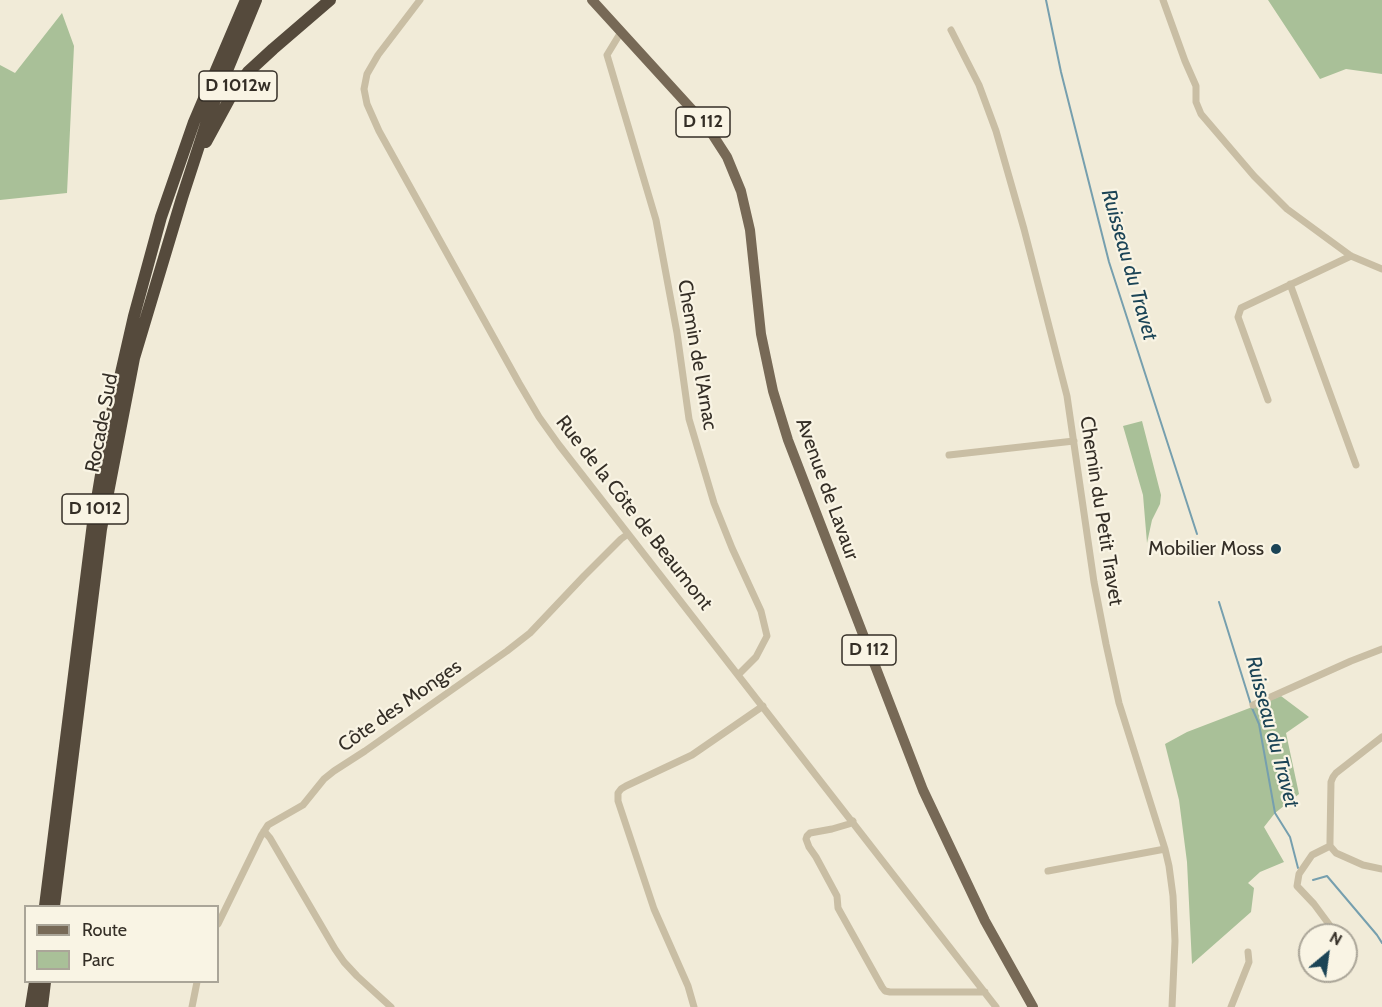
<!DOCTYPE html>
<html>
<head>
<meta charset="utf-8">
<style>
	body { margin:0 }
	#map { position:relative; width:1382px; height:1007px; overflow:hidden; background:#f1ebd8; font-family:Cabin,sans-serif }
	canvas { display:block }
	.legend { position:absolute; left:24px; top:905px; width:195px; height:78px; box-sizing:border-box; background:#f9f4e4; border:2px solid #aaa598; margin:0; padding:8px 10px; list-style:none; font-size:18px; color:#342e26 }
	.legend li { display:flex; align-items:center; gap:12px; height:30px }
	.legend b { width:30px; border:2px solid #aaa598 }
	.north { position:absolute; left:1298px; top:923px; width:60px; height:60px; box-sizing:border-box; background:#f9f4e4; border:2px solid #aaa598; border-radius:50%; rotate:29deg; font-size:16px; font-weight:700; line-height:24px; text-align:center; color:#342e26 }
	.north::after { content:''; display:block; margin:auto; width:21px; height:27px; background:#1b4456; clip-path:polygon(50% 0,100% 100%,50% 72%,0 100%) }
</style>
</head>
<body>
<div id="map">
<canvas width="1382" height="1007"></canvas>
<ul class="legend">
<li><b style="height:8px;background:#776956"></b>Route</li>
<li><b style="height:16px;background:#a9c098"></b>Parc</li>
</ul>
<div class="north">N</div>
</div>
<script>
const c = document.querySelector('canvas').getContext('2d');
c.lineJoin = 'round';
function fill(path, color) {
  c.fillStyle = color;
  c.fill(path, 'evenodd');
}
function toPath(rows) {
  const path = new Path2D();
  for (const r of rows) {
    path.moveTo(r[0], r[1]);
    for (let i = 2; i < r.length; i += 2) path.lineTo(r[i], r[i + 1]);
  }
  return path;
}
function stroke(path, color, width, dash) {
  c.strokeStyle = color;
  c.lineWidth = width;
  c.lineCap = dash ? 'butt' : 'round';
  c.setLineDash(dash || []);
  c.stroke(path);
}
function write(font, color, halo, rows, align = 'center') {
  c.font = font + ' Cabin,sans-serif';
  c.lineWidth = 4.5;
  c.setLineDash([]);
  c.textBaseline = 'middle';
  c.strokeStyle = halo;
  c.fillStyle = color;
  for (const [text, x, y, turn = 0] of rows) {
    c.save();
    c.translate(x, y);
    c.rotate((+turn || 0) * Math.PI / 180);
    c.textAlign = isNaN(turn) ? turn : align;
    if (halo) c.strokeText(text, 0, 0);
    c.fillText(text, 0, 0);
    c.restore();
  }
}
fill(toPath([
	[1268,0,1382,0,1382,74,1346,69,1320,79],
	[62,13,74,46,67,193,0,200,0,65,15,73],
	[1142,421,1161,495,1160,504,1152,520,1147,543,1143,495,1123,426],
	[1281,696,1309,717,1286,733,1299,794,1275,813,1264,827,1284,862,1260,872,1248,883,1254,888,1251,912,1192,964,1187,862,1179,800,1165,744,1187,732]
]), '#a9c098');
stroke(toPath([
	[1046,0,1061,72,1109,262,1197,534],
	[1219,602,1252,708,1259,724,1275,813,1290,837,1298,868],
	[1313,880,1327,876,1377,935,1382,943]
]), '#769fae', 2);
stroke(toPath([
	[420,0,378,55,367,74,364,89,367,104,379,131,519,383,539,417,559,445,996,1007],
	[1163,0,1185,61,1196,86,1196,102,1201,114,1254,176,1287,209,1351,256,1382,269],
	[951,30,979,85,996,131,1024,229,1067,396,1094,582,1106,644,1119,703,1165,849,1169,866,1173,896,1175,941,1172,1007],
	[621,32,607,55,656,220,677,333,689,419,714,503,732,548,761,611,767,636,756,657,739,674],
	[1290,284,1356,465],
	[1268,400,1238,317,1241,308,1351,256],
	[949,455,1074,441],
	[1253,705,1351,661,1382,649],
	[1382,737,1336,773,1333,777,1331,782,1330,840,1330,846,1336,853,1363,865,1382,869],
	[853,821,849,824,832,829,810,833,807,836,806,839,809,847,816,857,837,896,838,908,882,987,885,991,890,992,985,992],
	[264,831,270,838,335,949,344,962,357,976,391,1007],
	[1330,846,1312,855,1299,874,1297,886,1314,904,1331,927],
	[1048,871,1165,849],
	[218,924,261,836,268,825,303,805,324,779,334,771,365,751,507,651,530,633,584,576,621,539,628,534],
	[192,1007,197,982],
	[694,1007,688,986,654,909,618,801,618,793,621,789,626,786,692,755,763,706],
	[1231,1007,1249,962,1248,952]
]), '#c9bea4', 7);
stroke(toPath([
	[592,0,707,126,727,157,741,191,750,230,761,334,773,391,788,440,923,790,985,921,1033,1007]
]), '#776956', 10);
stroke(toPath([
	[206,142,231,96,248,72,273,49,330,0],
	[45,906,93,523,110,421,134,316,161,217,194,122,246,0],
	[54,906,101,529,134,358,182,198,210,112,256,0],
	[31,1007,35,982],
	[42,1007,45,982]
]), '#554a3c', 12);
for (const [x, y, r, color] of [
	[1276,549,6,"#1b4456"]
]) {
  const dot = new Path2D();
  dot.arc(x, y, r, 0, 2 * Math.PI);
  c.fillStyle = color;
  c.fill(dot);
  stroke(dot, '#f9f4e4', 2);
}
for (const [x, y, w] of [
	[238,86,78],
	[703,122,54],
	[95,509,66],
	[869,650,54]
]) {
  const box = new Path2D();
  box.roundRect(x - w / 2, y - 15, w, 30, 4.5);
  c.fillStyle = '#f9f4e4';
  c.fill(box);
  stroke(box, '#342e26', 1.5);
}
write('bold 18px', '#342e26', null, [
	["D 1012w",238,86],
	["D 112",703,122],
	["D 1012",95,509],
	["D 112",869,650]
]);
write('20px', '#342e26', '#f9f4e4', [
	["Chemin de l'Arnac",697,355,80],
	["Rocade Sud",102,423,-79],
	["Avenue de Lavaur",827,489,70],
	["Chemin du Petit Travet",1101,511,81],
	["Rue de la Côte de Beaumont",634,513,52],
	["Côte des Monges",400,706,-35]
]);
write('20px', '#342e26', '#f9f4e4', [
	["Mobilier Moss",1264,549]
], 'right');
write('italic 21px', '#1b4456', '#f9f4e4', [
	["Ruisseau du Travet",1129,265,74],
	["Ruisseau du Travet",1272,732,75]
]);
</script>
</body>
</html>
